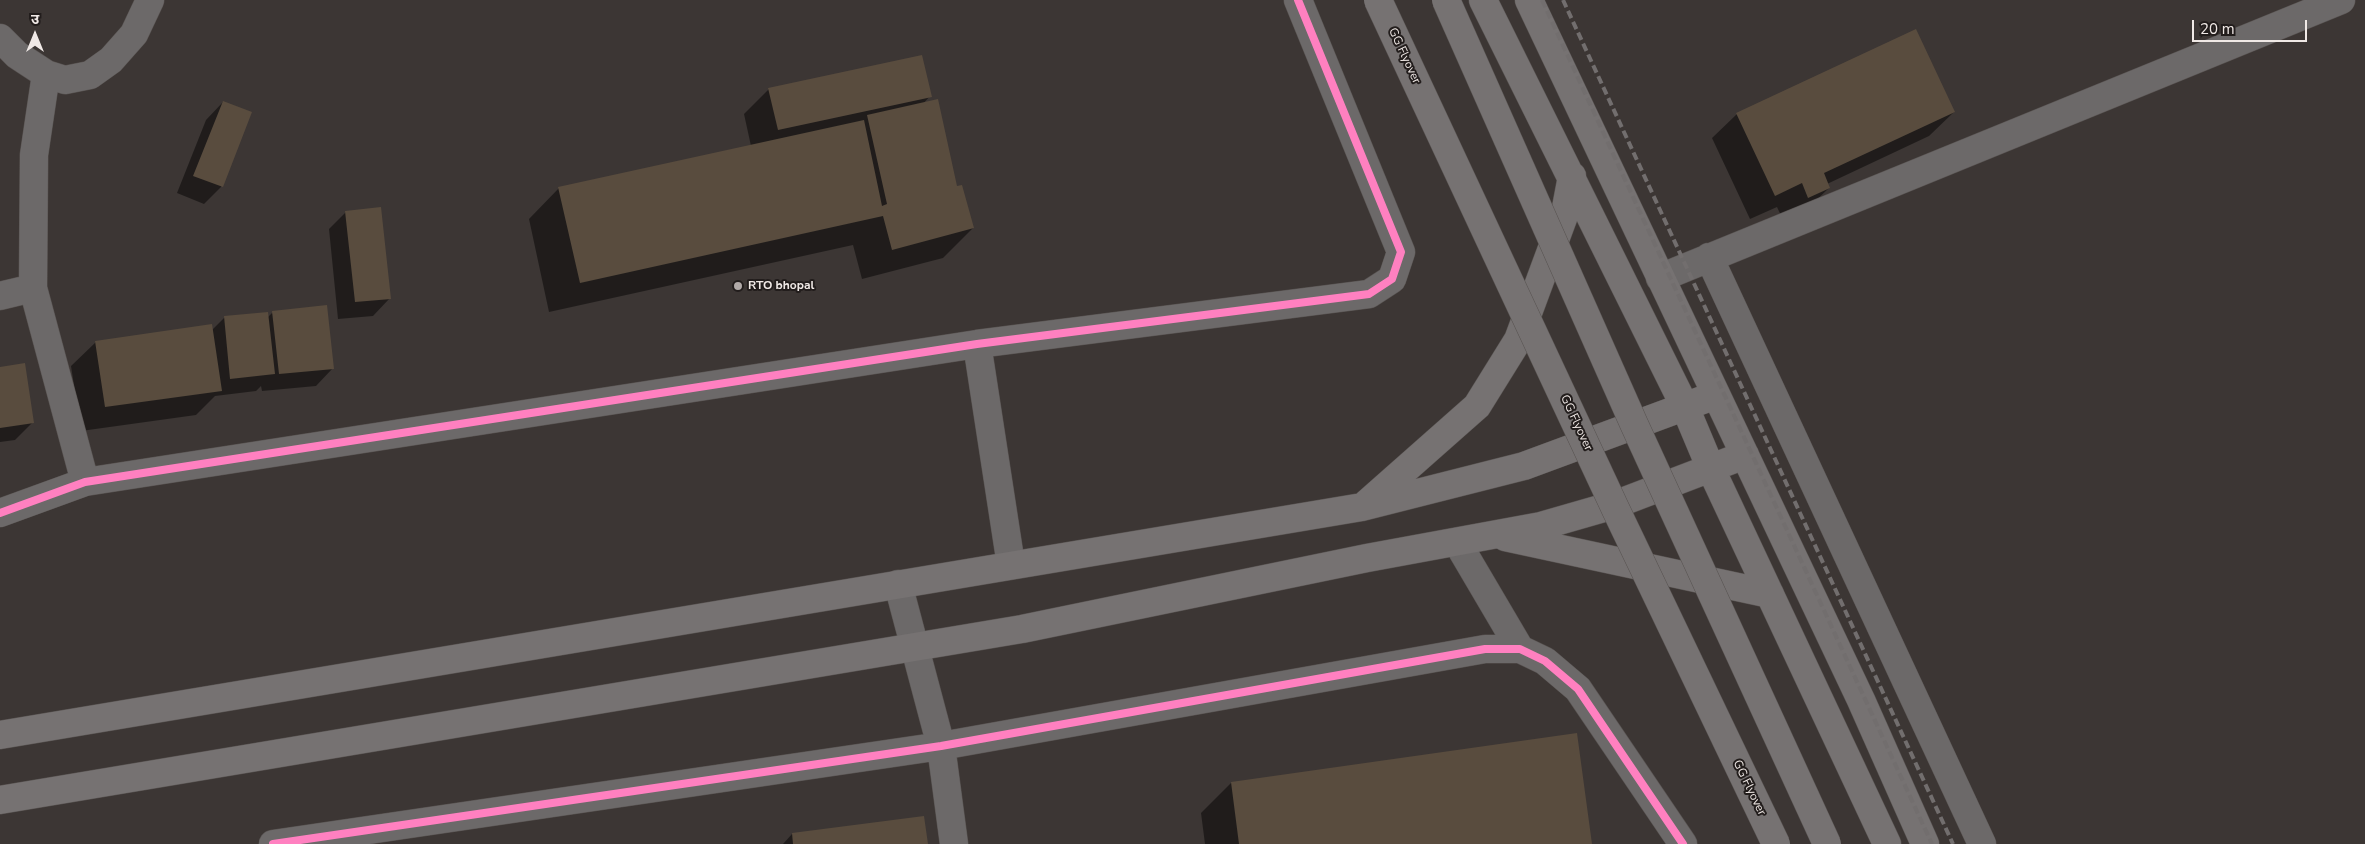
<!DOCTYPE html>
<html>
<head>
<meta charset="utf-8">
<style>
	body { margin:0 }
	#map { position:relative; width:2365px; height:844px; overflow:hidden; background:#3c3634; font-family:"Nunito Sans","Noto Sans Devanagari",sans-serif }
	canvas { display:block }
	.north { position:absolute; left:10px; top:10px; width:50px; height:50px; -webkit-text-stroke:4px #221d1c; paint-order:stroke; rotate:0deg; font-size:14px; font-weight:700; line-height:20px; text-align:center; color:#f0e9e6 }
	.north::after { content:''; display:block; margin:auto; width:18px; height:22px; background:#f0e9e6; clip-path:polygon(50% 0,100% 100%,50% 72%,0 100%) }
	.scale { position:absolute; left:2192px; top:20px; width:115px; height:22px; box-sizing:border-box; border:2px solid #f0e9e6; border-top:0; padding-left:6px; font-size:15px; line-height:18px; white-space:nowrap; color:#f0e9e6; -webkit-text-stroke:4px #221d1c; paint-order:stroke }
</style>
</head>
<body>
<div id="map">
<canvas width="2365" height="844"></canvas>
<div class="north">उ</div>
<div class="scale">20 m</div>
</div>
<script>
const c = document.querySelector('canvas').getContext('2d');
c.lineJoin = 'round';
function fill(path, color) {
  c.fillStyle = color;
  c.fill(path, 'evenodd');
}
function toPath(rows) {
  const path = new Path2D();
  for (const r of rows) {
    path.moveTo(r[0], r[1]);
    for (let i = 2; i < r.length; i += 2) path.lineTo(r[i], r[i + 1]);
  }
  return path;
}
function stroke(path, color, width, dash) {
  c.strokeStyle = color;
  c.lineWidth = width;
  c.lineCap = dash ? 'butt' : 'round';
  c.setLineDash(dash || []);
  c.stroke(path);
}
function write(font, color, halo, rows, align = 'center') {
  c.font = font + ' "Nunito Sans",sans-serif';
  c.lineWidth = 4;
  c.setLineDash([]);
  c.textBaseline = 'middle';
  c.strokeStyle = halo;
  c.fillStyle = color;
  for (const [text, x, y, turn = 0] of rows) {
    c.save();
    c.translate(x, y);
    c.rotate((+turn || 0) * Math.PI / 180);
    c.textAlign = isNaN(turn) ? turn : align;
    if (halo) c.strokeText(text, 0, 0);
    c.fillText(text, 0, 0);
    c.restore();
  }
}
fill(toPath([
	[769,89,930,96,923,104,973,228,943,258,862,279,853,245,549,312,529,219,559,188,751,146,744,114],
	[223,102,250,112,221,187,204,204,177,193,206,120],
	[1954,112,1929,136,1827,184,1829,188,1804,212,1784,222,1777,207,1750,219,1712,138,1737,114],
	[346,212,390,298,373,316,338,319,329,229],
	[272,313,333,368,316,386,262,391,261,386,256,391,215,396,196,415,81,431,71,366,96,342,212,330,224,318,267,318],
	[0,368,32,423,15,440,0,442],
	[1231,783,1591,844,1205,844,1201,813],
	[792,834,927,844,783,844]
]), '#0007');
fill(toPath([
	[1916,29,1955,112,1824,173,1830,188,1808,198,1802,183,1775,196,1736,113],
	[922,55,932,97,778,130,768,88],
	[938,99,957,186,962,185,974,228,892,250,883,216,580,283,558,187,864,120,882,206,887,204,867,115],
	[223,101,252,112,223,187,193,176],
	[381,207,391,299,355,302,345,211],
	[327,305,334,369,279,374,272,311],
	[268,312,275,374,230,379,224,316],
	[212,324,222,391,105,407,95,341],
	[25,363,34,423,0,428,0,367],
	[1577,733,1592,844,1239,844,1231,782],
	[924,816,928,844,793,844,792,833]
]), '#594c3e');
const minor = toPath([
	[0,38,17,55,46,74,65,80,90,75,111,60,134,34,150,0],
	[46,74,34,155,33,288,85,482],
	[1709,257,1982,844],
	[1660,278,2341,0],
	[0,296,33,288],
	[977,344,1011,565],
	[0,513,85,482,977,344,1369,294,1392,279,1401,252,1298,0],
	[1457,542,1520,649],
	[898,584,941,746,954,844],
	[273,844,941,746,1485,649,1520,649,1545,661,1578,689,1683,844]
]);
const major = toPath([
	[1483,0,1685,407,1711,469,1887,844],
	[1529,0,1861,700,1925,844],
	[1365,505,1477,406,1518,340,1565,213,1572,176],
	[1505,537,1770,594],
	[0,735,1362,507,1524,466,1716,395],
	[0,800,1022,629,1367,558,1541,526,1614,505,1745,455]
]);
stroke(minor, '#585351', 29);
stroke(major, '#585351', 29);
stroke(minor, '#6c6969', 28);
stroke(major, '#767272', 28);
stroke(toPath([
	[1542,0,1932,844],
	[1563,0,1953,844]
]), '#726e6e', 4, [8, 4]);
const majorBridge = toPath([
	[1378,0,1616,510,1776,844],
	[1446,0,1634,424,1827,844]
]);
stroke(majorBridge, '#585351', 29, []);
stroke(majorBridge, '#767272', 28);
stroke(toPath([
	[0,513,85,482,977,344,1369,294,1392,279,1401,252,1298,0],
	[273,844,941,746,1485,649,1520,649,1545,661,1578,689,1683,844]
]), '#ff80c0', 8);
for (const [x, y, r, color] of [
	[738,286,5,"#b1aaa8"]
]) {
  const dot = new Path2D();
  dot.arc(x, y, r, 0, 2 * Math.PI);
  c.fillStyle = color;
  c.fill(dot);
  stroke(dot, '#221d1c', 2);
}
write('12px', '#f0e9e6', '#221d1c', [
	["GG Flyover",1404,56,65],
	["GG Flyover",1576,423,65],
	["GG Flyover",1749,788,64]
]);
write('bold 12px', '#f0e9e6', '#221d1c', [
	["RTO bhopal",748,286]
], 'left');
</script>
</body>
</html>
